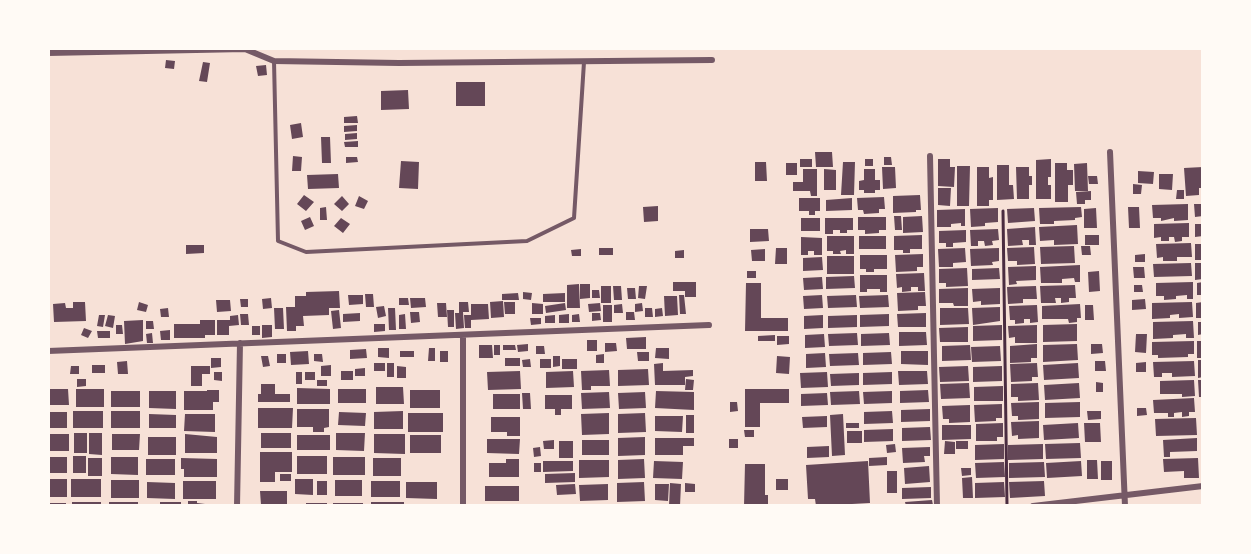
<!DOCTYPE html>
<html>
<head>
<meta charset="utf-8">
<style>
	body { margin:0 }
	#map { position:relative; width:1251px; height:554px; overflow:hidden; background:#f7e1d7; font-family:"Work Sans",sans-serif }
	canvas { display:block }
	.frame { position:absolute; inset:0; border:50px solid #fffaf5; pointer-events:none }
</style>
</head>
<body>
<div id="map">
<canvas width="1251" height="554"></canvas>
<div class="frame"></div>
</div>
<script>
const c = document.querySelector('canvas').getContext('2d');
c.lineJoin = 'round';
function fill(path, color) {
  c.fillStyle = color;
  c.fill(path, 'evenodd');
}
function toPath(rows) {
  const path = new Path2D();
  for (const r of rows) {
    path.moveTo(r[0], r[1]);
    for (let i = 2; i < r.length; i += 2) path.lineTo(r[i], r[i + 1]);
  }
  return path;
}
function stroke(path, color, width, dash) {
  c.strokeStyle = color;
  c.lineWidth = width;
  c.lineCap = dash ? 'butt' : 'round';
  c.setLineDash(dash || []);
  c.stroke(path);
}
fill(toPath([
	[166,60,175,61,174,69,165,68],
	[203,62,210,63,207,82,199,81],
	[266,65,267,75,258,76,256,66],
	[456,82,485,82,485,106,456,106],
	[408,90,409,109,381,110,381,91],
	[357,116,358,123,344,123,344,117],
	[301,123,303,137,292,139,290,125],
	[357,125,357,131,344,132,344,126],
	[357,133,357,139,345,140,345,134],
	[321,137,330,137,331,163,322,163],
	[358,141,358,147,345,147,344,142],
	[815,152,832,152,833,167,816,167],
	[293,156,302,157,301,171,292,171],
	[346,157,357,157,358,162,346,163],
	[884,157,891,157,892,165,884,165],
	[800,159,812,159,812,167,800,167],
	[865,159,873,159,873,166,865,166],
	[938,159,950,159,950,167,955,167,954,187,938,186],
	[1051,159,1051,177,1048,177,1048,185,1051,185,1051,199,1036,199,1036,160],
	[401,161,419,162,418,189,399,188],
	[755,162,766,162,767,181,755,181],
	[843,162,855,162,854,195,841,195],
	[786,163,797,163,797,175,786,175],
	[1055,163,1067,163,1067,170,1073,170,1073,185,1068,185,1068,202,1055,202],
	[1087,163,1088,191,1075,191,1074,164],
	[997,165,1009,165,1009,185,1013,185,1014,199,997,200],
	[957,166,970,166,969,206,957,206],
	[882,167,895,167,896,188,883,189],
	[977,167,989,167,989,178,993,177,993,200,989,200,989,206,977,206],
	[1016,167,1029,167,1029,176,1032,176,1032,185,1029,185,1029,199,1017,199],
	[1203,167,1203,188,1199,188,1199,195,1186,196,1184,168],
	[803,169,817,169,817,196,811,196,810,191,793,191,793,182,803,182],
	[824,169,836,170,836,190,824,190],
	[864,169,875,169,875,180,880,180,880,190,875,190,875,193,864,193,864,190,859,190,859,181,864,180],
	[1138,171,1154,172,1153,184,1138,183],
	[338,174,339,188,308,189,307,175],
	[1159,174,1173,174,1172,190,1159,189],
	[1088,176,1097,176,1098,184,1089,184],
	[1133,184,1142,185,1141,194,1133,194],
	[938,188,951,188,950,206,938,205],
	[1177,190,1184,190,1184,199,1176,199],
	[1091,191,1091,200,1085,200,1085,204,1077,204,1076,192],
	[304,195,314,202,306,211,297,204],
	[920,195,921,210,916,210,916,212,893,213,893,196],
	[342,196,349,204,342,211,334,204],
	[359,196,368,201,364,209,355,206],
	[884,197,885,209,879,209,879,213,864,214,863,210,858,210,857,198],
	[799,198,820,198,820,211,815,211,815,215,809,215,809,211,799,211],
	[852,198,852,210,826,211,826,200],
	[1188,204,1188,220,1174,221,1174,218,1161,221,1161,218,1153,218,1152,205],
	[1194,204,1203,204,1203,216,1195,217],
	[658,206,658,221,644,222,643,207],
	[326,207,327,220,320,220,320,208],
	[1081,207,1082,217,1075,218,1075,220,1054,221,1054,224,1040,224,1039,208],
	[1128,207,1139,207,1140,228,1129,228],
	[998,208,998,222,985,223,985,226,971,227,970,209],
	[1034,208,1035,221,1008,223,1007,209],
	[1096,208,1097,228,1084,228,1084,209],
	[965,209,965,226,961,226,961,223,951,224,951,227,937,227,937,210],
	[894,216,901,216,902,230,895,230],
	[922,216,923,232,903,233,903,217],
	[310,217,314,226,305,230,301,221],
	[858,217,886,217,886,230,879,230,879,233,865,234,865,230,858,230],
	[341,218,350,224,343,233,334,226],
	[801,218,820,218,820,231,801,231],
	[825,218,853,218,853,230,847,230,847,233,840,233,840,230,833,230,833,234,825,234],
	[1189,223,1189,237,1182,237,1182,241,1175,242,1174,237,1169,237,1169,241,1161,241,1161,237,1154,238,1154,224],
	[1195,224,1203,224,1203,236,1195,237],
	[1077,225,1078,244,1054,245,1054,240,1040,241,1039,227],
	[1035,227,1036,245,1029,245,1029,240,1022,240,1023,245,1008,246,1007,229],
	[750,229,768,229,769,241,750,242],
	[998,229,999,240,992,241,993,245,985,246,984,241,978,241,978,246,971,246,970,230],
	[966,230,966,242,953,243,953,247,946,247,946,243,939,243,939,231],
	[922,235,922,249,910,249,910,253,903,253,903,250,894,250,894,236],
	[1085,235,1099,235,1099,245,1085,245],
	[827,236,854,236,854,254,846,254,846,250,840,251,841,254,833,254,833,251,827,251],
	[859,236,886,236,886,249,859,249],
	[801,237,822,238,822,255,814,255,814,251,808,251,808,255,801,255],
	[1191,243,1192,257,1177,257,1177,261,1163,261,1163,257,1157,258,1156,244],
	[1195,244,1203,244,1203,260,1195,260],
	[186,245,204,245,204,253,186,254],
	[1074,246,1075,263,1041,264,1040,247],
	[1081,246,1090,246,1091,255,1082,255],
	[1034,247,1035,264,1017,265,1017,261,1008,261,1007,248],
	[599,248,613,248,613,255,599,255],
	[776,248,787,248,787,264,775,264],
	[965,248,966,262,953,263,953,267,939,267,938,249],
	[999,248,999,261,992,262,993,265,971,266,970,249],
	[581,249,581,256,572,256,571,250],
	[765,249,765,261,752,261,751,250],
	[684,250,684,258,675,258,675,251],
	[923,254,923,267,917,267,917,271,896,272,895,255],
	[1145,254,1145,262,1135,262,1135,255],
	[860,255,887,255,887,269,874,269,874,272,866,272,866,269,860,269],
	[827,256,854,256,854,274,827,274],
	[822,257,823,270,803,271,803,258],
	[1191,263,1192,276,1154,277,1153,264],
	[1195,263,1203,263,1203,279,1195,280],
	[1080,265,1080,282,1075,282,1074,278,1062,279,1062,283,1041,283,1040,267],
	[1036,266,1036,280,1016,281,1017,284,1009,285,1008,267],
	[1133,267,1144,267,1145,278,1134,278],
	[967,268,968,286,946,287,946,283,939,283,939,269],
	[999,268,1000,279,972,280,972,269],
	[747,271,756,271,756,278,747,278],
	[1099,271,1100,291,1089,292,1088,272],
	[924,273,925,291,918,291,918,287,911,287,911,291,902,292,902,287,897,288,896,274],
	[860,275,887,275,887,292,880,292,880,289,867,289,867,292,860,292],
	[854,276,855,288,826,289,826,277],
	[822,277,823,289,804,290,803,278],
	[673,282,696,282,696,297,685,297,685,291,673,291],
	[1193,282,1193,299,1187,299,1187,295,1176,296,1176,299,1164,300,1164,296,1156,296,1156,283],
	[1203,282,1203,295,1197,295,1197,283],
	[746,283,761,283,761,318,788,318,788,331,745,331],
	[579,284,580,308,567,308,567,285],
	[580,284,590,284,590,298,580,299],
	[1075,285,1076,298,1069,298,1069,302,1061,303,1061,298,1055,298,1056,303,1041,303,1040,286],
	[1134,285,1142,285,1143,292,1134,292],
	[601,286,611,286,611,303,601,303],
	[613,286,621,286,622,300,614,300],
	[639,286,647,286,645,299,638,298],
	[1036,286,1037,299,1023,299,1023,303,1008,304,1007,287],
	[627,288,635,288,636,299,628,299],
	[968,288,968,306,954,306,953,303,939,303,939,289],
	[1000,288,1000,304,981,305,981,301,973,302,972,289],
	[592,290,599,290,600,298,592,298],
	[339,291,340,308,329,308,329,315,303,316,304,326,296,326,296,331,287,331,286,307,295,307,295,296,306,296,306,292],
	[523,292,532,293,531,300,523,299],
	[925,292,926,306,918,306,918,310,898,311,897,293],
	[518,293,519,300,502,300,502,294],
	[565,293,565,302,543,302,543,294],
	[365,294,373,294,374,307,366,307],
	[348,295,363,295,363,304,349,305],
	[679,295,684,295,686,314,680,314],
	[822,295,823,308,804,309,803,296],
	[856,295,857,307,828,308,827,296],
	[888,295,889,307,860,308,859,296],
	[664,296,677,296,678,315,665,316],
	[271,298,272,308,263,309,262,299],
	[399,298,408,298,409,305,399,305],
	[410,298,425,298,426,307,411,308],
	[240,299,248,299,248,307,241,307],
	[1145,299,1146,309,1132,310,1132,300],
	[216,300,230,300,231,311,217,312],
	[503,301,504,317,491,318,490,302],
	[73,302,85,302,86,321,54,322,53,304,65,303,66,308,73,308],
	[139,302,148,305,146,312,137,310],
	[459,302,468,302,469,312,463,312,464,328,456,329,455,313,459,313],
	[504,302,515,302,515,314,505,314],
	[1192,302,1193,317,1179,318,1179,314,1170,315,1170,318,1152,319,1152,303],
	[1203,302,1203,318,1196,318,1196,303],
	[437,303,446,303,447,317,438,317],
	[532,303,543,304,543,314,532,314],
	[565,303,566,310,546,313,545,306],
	[600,303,601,311,589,312,588,304],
	[642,303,643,311,635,312,635,304],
	[471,304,488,304,489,319,471,320,471,328,465,328,464,315,471,315],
	[622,304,623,313,614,313,614,305],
	[1080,304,1081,318,1077,318,1077,322,1069,323,1068,319,1042,319,1042,306],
	[603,305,612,305,612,322,603,322],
	[1037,305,1038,322,1030,323,1030,319,1024,319,1024,323,1015,324,1015,320,1010,320,1009,306],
	[1085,305,1093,305,1094,320,1085,320],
	[384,306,386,316,378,318,376,307],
	[1000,307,1000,321,973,325,972,308],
	[168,308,169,317,161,317,160,309],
	[274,308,283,308,284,329,275,329],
	[388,308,395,308,396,330,389,330],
	[645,308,652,308,653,317,645,317],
	[662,308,663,316,655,317,655,309],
	[940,308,968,308,969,324,940,325],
	[339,310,341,328,333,329,331,311],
	[447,310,454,310,454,327,448,327],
	[410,312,419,312,420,322,411,323],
	[626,312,634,312,635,320,626,320],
	[360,313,360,321,343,322,343,314],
	[592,313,600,313,601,320,592,321],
	[926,313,926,327,898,327,897,314],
	[240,314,248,314,249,325,241,325],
	[405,314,406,329,399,329,399,315],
	[569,314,569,323,559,323,559,315],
	[579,314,580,322,572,322,572,315],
	[889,314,889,326,860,327,860,315],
	[99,315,105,315,103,327,97,326],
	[108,315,115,316,113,328,105,326],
	[238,315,239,325,229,326,229,335,217,335,217,320,230,320,230,316],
	[555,315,555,323,545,323,545,316],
	[823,315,823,328,804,329,804,316],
	[857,315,857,327,828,328,828,316],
	[530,318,541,318,541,324,531,325],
	[143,320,143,341,125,344,124,321],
	[200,320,215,320,215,335,205,335,205,338,174,338,174,324,200,324],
	[146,321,153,321,154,329,146,329],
	[1193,321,1194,338,1186,338,1186,334,1173,335,1173,338,1153,339,1153,322],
	[1198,322,1203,322,1203,334,1198,335],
	[374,324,385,324,385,331,374,332],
	[1077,324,1077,341,1043,342,1043,325],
	[116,325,122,325,123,334,116,334],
	[262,325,272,325,272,337,262,338],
	[1002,325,1002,340,973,341,973,326],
	[1037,325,1037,343,1015,343,1015,337,1009,338,1008,326],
	[252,326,260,326,260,335,252,335],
	[968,327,968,342,940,342,939,328],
	[84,328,92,331,88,338,81,335],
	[170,330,170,340,161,340,160,331],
	[97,331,110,331,110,338,98,338],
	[899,332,926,332,927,345,899,346],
	[152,333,153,343,147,343,146,334],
	[857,333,858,345,829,346,828,334],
	[889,333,890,345,861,346,861,334],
	[824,334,825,347,805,348,805,335],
	[1136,334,1147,334,1146,353,1135,352],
	[775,335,775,341,758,341,758,336],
	[777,336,789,336,789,344,777,345],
	[646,337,646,349,627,349,626,338],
	[587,340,597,340,597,351,587,351],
	[1194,341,1194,354,1188,354,1188,357,1158,358,1158,355,1152,355,1152,342],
	[1197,341,1203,341,1203,358,1197,358],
	[605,343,616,343,617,351,605,352],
	[528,344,528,351,518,352,517,345],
	[1037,344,1037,358,1031,358,1031,362,1010,363,1010,346],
	[1077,344,1078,360,1043,362,1043,345],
	[1091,344,1102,344,1103,353,1091,354],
	[479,345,492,345,493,358,479,358],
	[494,345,500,345,500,355,494,355],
	[503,345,515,345,516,350,503,350],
	[970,345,971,360,942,361,942,346],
	[536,346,544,346,545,354,536,354],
	[1000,346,1001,361,972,362,971,347],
	[378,348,389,348,389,358,378,357],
	[429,348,435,348,435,361,428,361],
	[656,348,669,348,669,359,655,358],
	[366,349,367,358,350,359,350,350],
	[308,351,309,364,291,365,290,352],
	[400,351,414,351,414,357,400,357],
	[440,351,448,351,448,362,440,362],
	[901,351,928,351,928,365,901,364],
	[637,352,649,352,649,361,638,361],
	[891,352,892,364,863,365,863,353],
	[825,353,826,367,806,368,806,354],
	[858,353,859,365,830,366,829,354],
	[277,354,286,354,286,363,277,363],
	[314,354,322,354,323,362,314,361],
	[604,354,604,363,596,363,596,355],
	[261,356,268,356,270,366,263,367],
	[553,356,560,356,560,366,553,367],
	[777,356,790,357,789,374,776,373],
	[211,358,221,358,221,367,211,368],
	[505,358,520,358,520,366,505,366],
	[530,359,531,367,523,367,522,360],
	[540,359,551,359,551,368,540,368],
	[562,359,577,359,577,369,562,369],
	[1198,360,1203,360,1203,377,1198,378],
	[127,361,128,374,118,374,117,362],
	[1095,361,1105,361,1106,371,1095,371],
	[1194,361,1195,376,1172,377,1172,373,1162,373,1162,377,1154,377,1153,362],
	[1146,362,1146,372,1136,372,1136,363],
	[374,363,385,363,385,371,374,371],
	[387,363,394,363,394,377,387,377],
	[663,363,663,371,693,370,693,376,685,377,685,385,655,385,654,364],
	[1037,363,1038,377,1032,377,1032,381,1011,382,1010,364],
	[1078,363,1079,378,1044,380,1043,365],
	[92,365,105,365,105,373,92,373],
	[331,365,331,376,321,376,321,366],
	[71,366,79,366,79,374,70,374],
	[191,366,210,366,210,374,202,374,202,386,191,386],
	[397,366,406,367,406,378,397,378],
	[968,366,969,381,940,382,939,367],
	[1002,366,1002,381,973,382,973,367],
	[365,368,365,376,355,376,355,369],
	[648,369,649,385,618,386,618,370],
	[609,370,610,386,591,386,591,390,582,390,581,371],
	[341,371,353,371,353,380,341,380],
	[520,371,521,389,488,390,487,372],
	[573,371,574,387,546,388,546,372],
	[898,371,927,371,928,384,899,385],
	[214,372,222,372,222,381,214,380],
	[296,372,302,372,302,384,296,384],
	[305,372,315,372,315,380,305,380],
	[827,372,828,387,801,388,800,373],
	[892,372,892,384,863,385,863,373],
	[859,373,859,385,831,386,830,374],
	[77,379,86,379,86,386,77,387],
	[686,379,694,380,693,390,685,390],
	[317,380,327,380,327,386,317,386],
	[1194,380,1195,396,1182,397,1182,394,1160,394,1160,381],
	[1198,380,1203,380,1203,397,1199,397],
	[1096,382,1103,383,1103,392,1096,392],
	[969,383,970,398,941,399,940,384],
	[1038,383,1039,400,1018,401,1018,397,1011,397,1011,384],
	[1079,383,1080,398,1045,400,1044,385],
	[261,384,275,384,275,394,290,394,290,402,258,402,258,394,261,394],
	[1003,386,1003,401,974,401,974,387],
	[376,387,403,387,404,404,376,404],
	[297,388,330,389,330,404,297,404],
	[48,389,68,389,69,405,48,405],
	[76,389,104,389,104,407,76,407],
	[338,389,366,389,366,403,338,403],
	[745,389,789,389,789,403,760,403,760,427,745,427],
	[207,390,219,390,219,402,213,402,213,410,184,410,184,391,207,391],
	[410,390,440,390,440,408,410,408],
	[928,390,929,402,900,403,900,391],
	[111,391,140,391,140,407,111,407],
	[149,391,176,391,176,409,149,408],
	[656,391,694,392,694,410,655,408],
	[859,391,860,404,831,405,830,392],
	[892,391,892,403,864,404,863,392],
	[609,392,610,408,582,409,581,393],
	[645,392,646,408,619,409,618,393],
	[522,393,530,393,531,409,523,409],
	[827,393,828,405,801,406,801,394],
	[493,394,520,394,520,409,493,409],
	[545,395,572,395,572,409,561,409,561,415,555,415,555,409,545,409],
	[1194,398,1195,412,1189,412,1189,416,1182,417,1182,412,1174,413,1174,417,1168,417,1168,413,1154,413,1153,400],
	[730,402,737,402,738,411,730,412],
	[1039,402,1039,419,1018,420,1018,416,1012,416,1011,403],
	[1080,402,1080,417,1045,418,1045,403],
	[1002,404,1002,418,996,418,996,421,975,422,974,405],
	[970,405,970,422,949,423,949,419,943,419,942,406],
	[258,408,293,408,292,428,258,428],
	[1137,408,1146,408,1147,415,1137,416],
	[297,409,329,409,329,427,324,428,324,432,313,432,313,427,297,427],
	[930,409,930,421,901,422,901,410],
	[73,411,103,411,103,428,73,428],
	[111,411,140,411,140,428,111,428],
	[403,411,403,429,374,429,374,412],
	[892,411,893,423,864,424,864,412],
	[1087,411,1101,411,1101,419,1088,420],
	[48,412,67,412,67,428,48,428],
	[339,412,366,413,365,426,338,425],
	[408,413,443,413,443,432,408,432],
	[609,413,609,434,582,435,581,414],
	[645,413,646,432,618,433,618,414],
	[149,414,176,415,176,428,149,428],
	[185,414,215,414,215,432,184,431],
	[843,414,845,455,832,456,830,415],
	[686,415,694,415,694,433,686,433],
	[655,416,683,416,682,432,655,431],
	[827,416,827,427,803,428,802,417],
	[491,417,520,417,520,436,507,436,507,432,491,432],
	[1196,418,1197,435,1156,436,1155,419],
	[1039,421,1039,438,1018,439,1018,435,1012,436,1011,422],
	[846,423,859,423,859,428,846,428],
	[1003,423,1003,437,997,437,997,441,976,441,976,424],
	[1078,423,1079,438,1044,440,1043,425],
	[1084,423,1100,423,1101,442,1085,442],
	[942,425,971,425,971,439,942,440],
	[930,427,931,440,902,441,902,428],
	[893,429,893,441,864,442,864,430],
	[744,430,754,430,754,437,745,437],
	[847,431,862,431,862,443,847,443],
	[74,433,87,433,87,453,74,453],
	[89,433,102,433,102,455,89,454],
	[261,433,291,433,291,448,261,448],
	[336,433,365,433,364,451,336,450],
	[48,434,69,434,69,451,48,451],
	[112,434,140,434,139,450,112,450],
	[185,434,217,437,217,453,185,453],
	[374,434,405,434,405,454,374,453],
	[297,435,330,435,330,450,297,450],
	[410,435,441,435,441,453,410,453],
	[148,437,176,437,176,455,148,455],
	[645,437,645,455,618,456,618,438],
	[655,438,694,438,694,446,683,446,683,455,655,455],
	[1197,438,1197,451,1170,452,1170,457,1164,457,1163,440],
	[487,439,520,439,519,454,487,453],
	[729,439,738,439,738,448,729,448],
	[554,440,554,449,544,449,543,441],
	[582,440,609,440,609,455,582,455],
	[559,441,573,441,573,458,559,458],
	[945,441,955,442,955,454,944,454],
	[956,441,968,441,968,449,956,449],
	[1080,443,1081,458,1046,459,1045,444],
	[895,444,896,452,887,453,886,445],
	[1004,444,1004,459,975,460,975,445],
	[1043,444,1043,459,1008,460,1008,445],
	[829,446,829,457,807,458,807,447],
	[540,447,541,456,534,457,533,448],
	[930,447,930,456,924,456,925,462,903,463,902,448],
	[260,452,292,452,292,472,275,472,275,482,260,482],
	[73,456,86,456,86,473,73,473],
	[297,456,327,456,327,474,297,474],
	[48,457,67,457,67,473,48,473],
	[111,457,138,457,138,475,111,474],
	[333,457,365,457,365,475,333,475],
	[887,457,887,465,869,466,869,458],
	[88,458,102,458,102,476,88,476],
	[181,458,217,459,217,477,184,477,184,469,181,469],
	[373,458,401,458,401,476,373,476],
	[1198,458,1199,478,1184,478,1184,471,1164,472,1163,459],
	[146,459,175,459,175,475,146,475],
	[506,459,519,459,519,477,489,477,489,463,506,463],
	[644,459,645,478,618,479,618,460],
	[579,460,609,460,609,477,579,478],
	[1087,460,1097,460,1098,479,1087,479],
	[543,461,573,461,573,471,543,472],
	[654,461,683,462,682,479,653,478],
	[868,461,870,503,816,506,815,499,808,499,806,465],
	[1081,461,1082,476,1047,478,1046,463],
	[1101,461,1112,461,1112,480,1101,480],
	[1004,462,1005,477,976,478,975,463],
	[1044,462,1045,477,1009,478,1009,463],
	[534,463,541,463,541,472,534,472],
	[745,464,765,464,765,495,768,495,768,506,744,506],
	[929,466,930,482,905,484,904,468],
	[961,468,971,468,971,475,962,476],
	[887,471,897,471,897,493,887,493],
	[575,473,575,482,545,483,545,474],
	[280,474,291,474,291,481,280,481],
	[972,477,973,498,963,498,962,478],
	[48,479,67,479,67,497,48,497],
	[71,479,101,479,101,497,71,497],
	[295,479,313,479,313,495,295,494],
	[776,479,788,479,788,490,776,490],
	[111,480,139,480,139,498,111,498],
	[335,480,362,480,362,496,335,496],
	[183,481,216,481,216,499,183,499],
	[317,481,327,481,327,495,317,495],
	[371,481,400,481,400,497,371,497],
	[1044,481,1045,496,1010,498,1009,482],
	[147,482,175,483,175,499,147,498],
	[406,482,437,482,437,499,406,498],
	[644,482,645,501,617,502,617,483],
	[1004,482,1005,497,975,498,975,483],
	[670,483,681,484,680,506,669,506],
	[685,483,695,484,695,492,685,492],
	[575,484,576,494,557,495,556,485],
	[608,484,608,500,580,501,579,485],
	[655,484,669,484,668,501,655,500],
	[485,486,519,486,519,501,485,501],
	[931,487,931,498,902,499,902,488],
	[260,491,287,491,287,504,261,505],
	[932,500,933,505,906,506,905,502],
	[188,501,197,501,197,503,205,504,205,506,188,506],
	[72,502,101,502,101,506,72,506],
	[109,502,138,502,138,506,109,506],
	[160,502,181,502,181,506,160,506],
	[371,502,404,502,404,506,371,506],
	[48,503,66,503,66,506,48,506],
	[306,503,327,503,327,506,306,506],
	[333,503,363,503,363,506,333,506]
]), '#644757');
stroke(toPath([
	[1003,211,1007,506]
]), '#4a2c40', 3);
stroke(toPath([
	[274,61,278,241,306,252,527,241,574,218,584,62]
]), '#755966', 4);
stroke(toPath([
	[48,53,245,49,274,61,399,63,712,60],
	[1110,152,1125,506],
	[930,156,937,506],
	[48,351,709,325],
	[237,506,240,343],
	[463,506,463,335],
	[1033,506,1203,486]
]), '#755966', 6);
</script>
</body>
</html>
